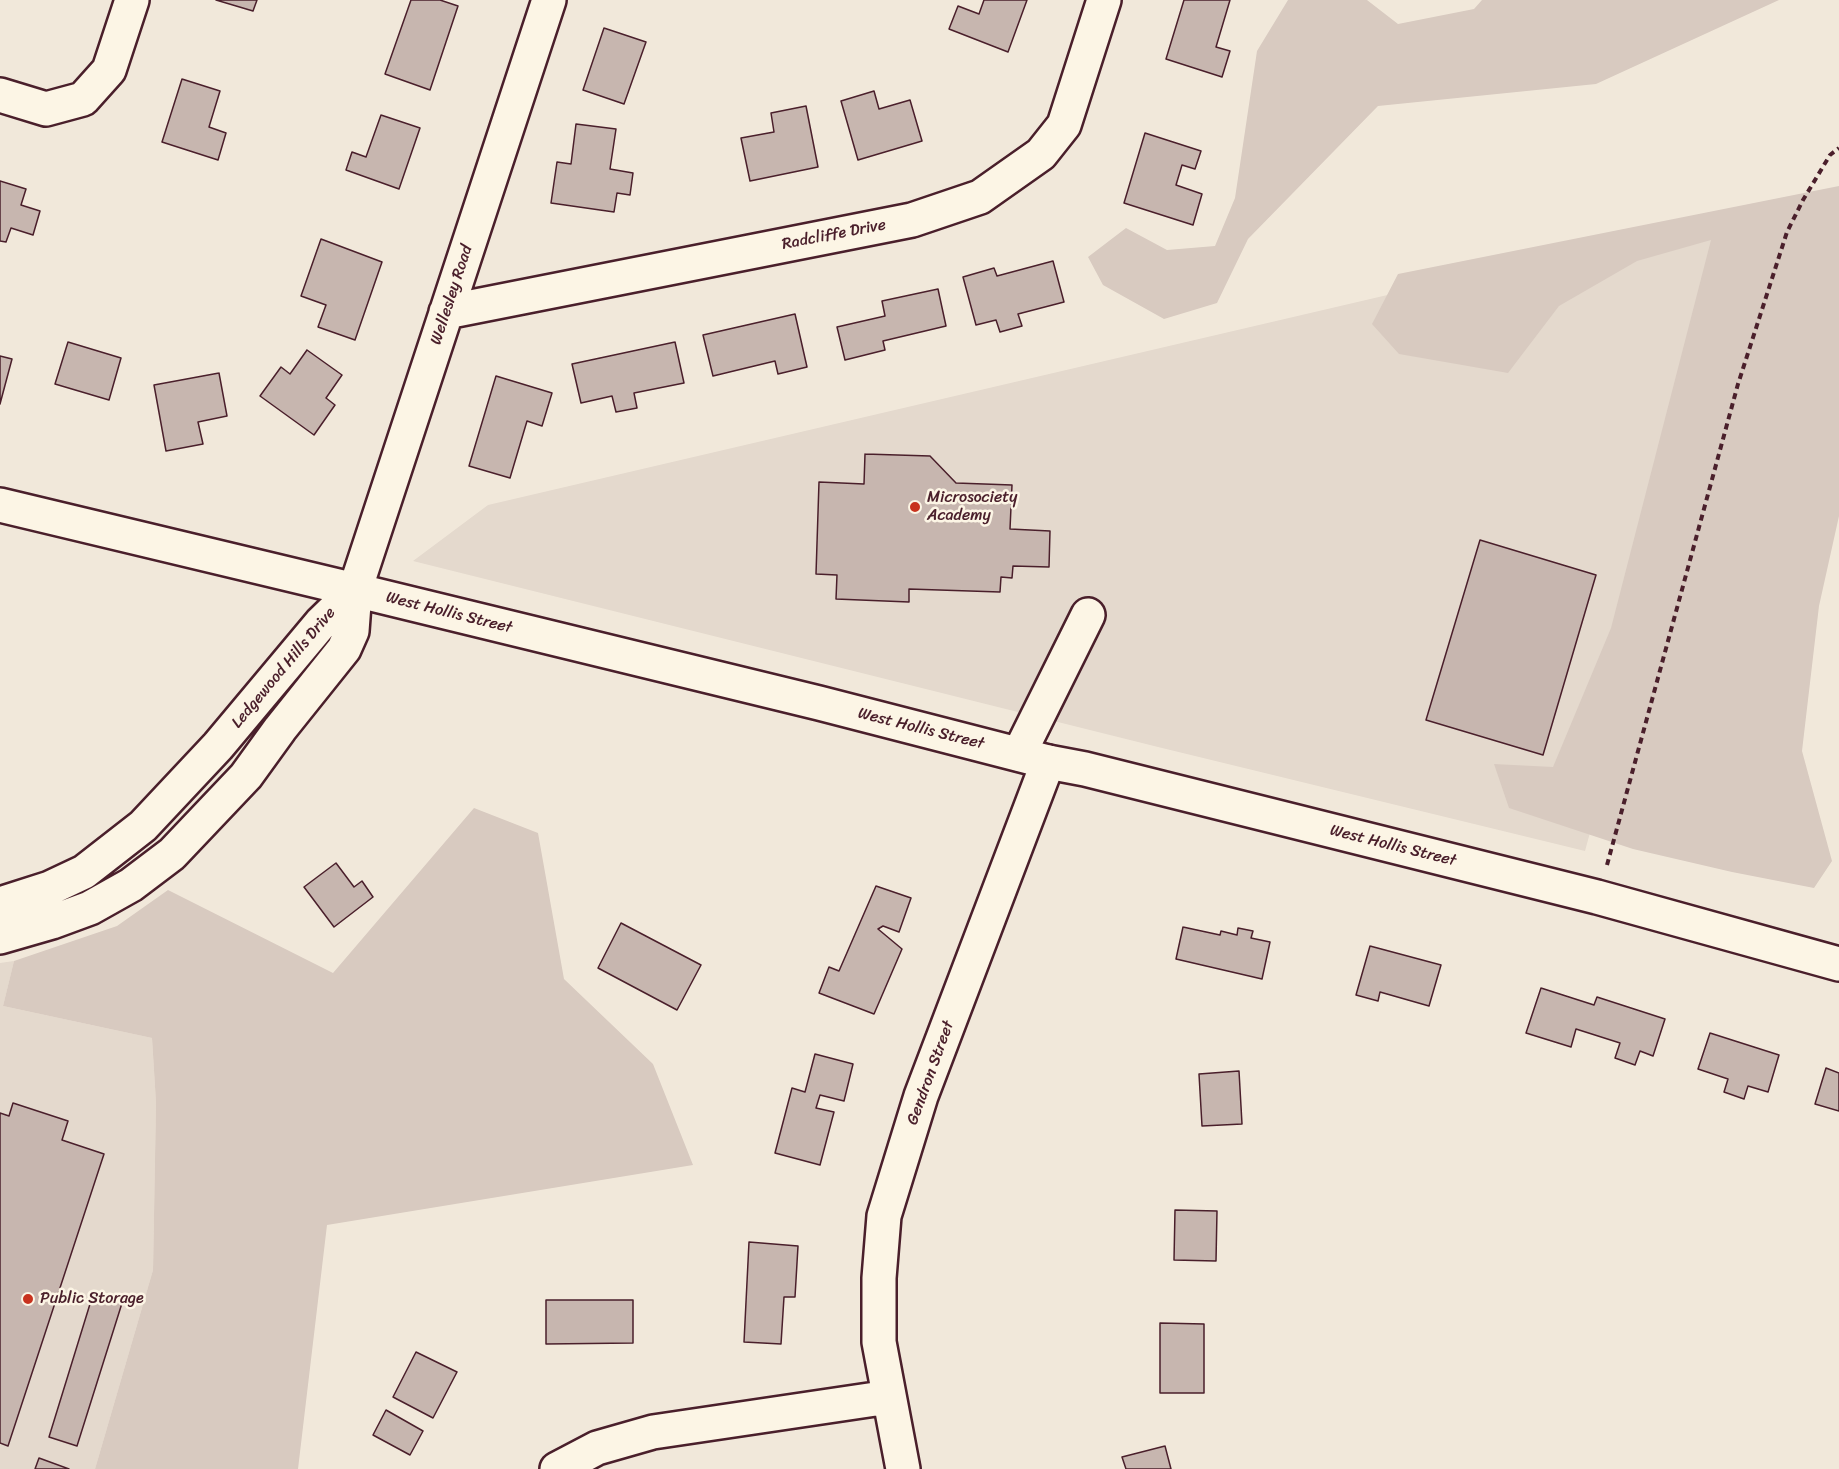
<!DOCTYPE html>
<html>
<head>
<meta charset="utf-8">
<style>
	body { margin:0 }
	canvas { display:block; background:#f1e8da }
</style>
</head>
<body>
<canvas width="1839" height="1469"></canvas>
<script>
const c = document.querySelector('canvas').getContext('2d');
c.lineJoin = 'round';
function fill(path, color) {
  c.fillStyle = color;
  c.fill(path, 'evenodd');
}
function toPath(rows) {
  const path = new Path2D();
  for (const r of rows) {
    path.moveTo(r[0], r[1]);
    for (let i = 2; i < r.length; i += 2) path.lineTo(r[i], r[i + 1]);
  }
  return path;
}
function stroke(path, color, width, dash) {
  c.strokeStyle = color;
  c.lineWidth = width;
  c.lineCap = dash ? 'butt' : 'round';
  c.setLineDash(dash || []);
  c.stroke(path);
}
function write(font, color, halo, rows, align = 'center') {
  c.font = font + ' Sriracha,sans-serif';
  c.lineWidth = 5;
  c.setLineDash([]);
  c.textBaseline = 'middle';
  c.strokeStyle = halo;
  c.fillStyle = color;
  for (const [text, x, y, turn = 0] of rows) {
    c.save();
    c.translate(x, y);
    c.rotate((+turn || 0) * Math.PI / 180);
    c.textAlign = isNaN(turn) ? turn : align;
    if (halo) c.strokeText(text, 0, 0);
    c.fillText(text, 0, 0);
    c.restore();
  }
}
fill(toPath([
	[1760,208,1585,851,1158,747,413,561,488,505],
	[14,961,3,1006,152,1038,156,1103,153,1270,95,1469,0,1469,0,963]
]), '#e4d9cd');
fill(toPath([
	[1288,0,1367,0,1398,24,1474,9,1482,0,1779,0,1596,84,1378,106,1248,239,1217,303,1164,319,1103,285,1088,257,1126,228,1167,250,1215,246,1235,198,1257,51],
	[1839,186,1839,516,1819,606,1802,751,1832,861,1814,888,1732,872,1633,849,1509,808,1494,764,1553,767,1611,628,1711,240,1637,261,1559,306,1508,373,1399,354,1372,324,1398,274],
	[474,808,538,833,564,979,653,1064,693,1165,327,1225,298,1469,95,1469,153,1270,156,1103,152,1038,3,1006,14,961,117,926,168,890,333,973]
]), '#d8cac0');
const building = toPath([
	[216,0,257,0,253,11,216,0],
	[411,0,440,0,458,6,430,90,385,74,411,0],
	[984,0,1027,0,1008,52,949,29,958,6,979,14,984,0],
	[1184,0,1230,0,1216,47,1230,51,1222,77,1166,59,1184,0],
	[604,28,646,42,624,104,583,90,604,28],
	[182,79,220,91,209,127,226,133,218,160,162,142,182,79],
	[874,91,879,109,910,100,922,141,858,160,841,101,874,91],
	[806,106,818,167,750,181,741,138,774,132,771,113,806,106],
	[381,115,420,128,399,189,346,170,352,152,366,157,381,115],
	[576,124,616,129,610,169,633,173,630,195,617,193,614,212,551,203,557,162,571,164,576,124],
	[1145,133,1201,151,1195,169,1182,165,1176,185,1202,194,1193,225,1124,203,1145,133],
	[0,181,26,189,21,205,40,211,33,235,11,228,6,242,0,241,0,181],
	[321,239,382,262,355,340,318,327,326,305,301,296,321,239],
	[1053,261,1064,302,1018,314,1022,326,1000,332,996,320,976,325,963,277,994,268,997,276,1053,261],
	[938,289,946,326,883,341,885,350,845,360,837,327,885,316,882,301,938,289],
	[795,314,807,367,778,374,775,361,713,376,703,335,795,314],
	[68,342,121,358,109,400,55,384,68,342],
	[675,342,684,383,634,393,637,408,616,412,612,396,581,403,572,364,675,342],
	[307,350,342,375,326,398,335,405,314,435,260,396,281,367,290,374,307,350],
	[0,356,12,359,0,404,0,356],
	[219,373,227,416,198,422,203,444,166,451,154,385,219,373],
	[496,376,552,393,542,426,527,421,510,478,469,466,496,376],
	[865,454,930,456,956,483,1012,485,1010,529,1050,531,1049,567,1013,566,1012,578,1001,577,1000,592,909,589,909,602,836,599,837,575,816,574,819,482,864,484,865,454],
	[1480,540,1596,575,1543,755,1426,720,1480,540],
	[336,863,354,887,362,881,373,897,334,927,304,887,336,863],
	[876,886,911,898,899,932,883,926,878,929,902,949,874,1014,819,993,829,967,839,971,876,886],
	[621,923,701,965,677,1010,598,968,621,923],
	[1183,927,1220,935,1221,931,1237,935,1238,928,1253,931,1251,938,1270,942,1262,979,1176,959,1183,927],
	[1370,946,1441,965,1429,1006,1380,992,1378,1001,1356,995,1370,946],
	[1541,988,1594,1005,1597,997,1665,1019,1653,1056,1640,1051,1635,1065,1615,1058,1620,1043,1576,1029,1571,1047,1526,1033,1541,988],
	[1710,1033,1779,1055,1768,1092,1748,1086,1744,1099,1724,1092,1728,1079,1698,1069,1710,1033],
	[815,1054,853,1064,844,1101,820,1095,816,1108,834,1112,820,1165,775,1153,792,1088,805,1092,815,1054],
	[1826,1068,1839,1073,1839,1111,1815,1104,1826,1068],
	[1239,1071,1242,1124,1202,1126,1199,1074,1239,1071],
	[13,1103,68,1121,62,1140,104,1154,8,1446,0,1443,0,1113,9,1116,13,1103],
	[1175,1210,1217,1211,1216,1261,1174,1260,1175,1210],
	[749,1242,798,1246,795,1297,784,1297,781,1344,744,1342,749,1242],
	[94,1291,123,1300,77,1446,49,1437,94,1291],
	[546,1300,633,1300,633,1343,546,1344,546,1300],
	[1160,1323,1204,1324,1204,1393,1160,1393,1160,1323],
	[416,1352,457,1372,433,1418,393,1397,416,1352],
	[386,1410,423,1431,410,1455,373,1435,386,1410],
	[1165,1446,1171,1469,1126,1469,1122,1457,1165,1446],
	[39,1458,69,1469,35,1469,39,1458]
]);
fill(building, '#c7b6af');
stroke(building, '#4a1f2b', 1.5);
const minor = toPath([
	[0,95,46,109,83,99,109,70,132,0],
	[446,312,912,220,980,197,1041,154,1064,125,1104,0],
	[1019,754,1088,615],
	[0,904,50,888,84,872,143,826,218,746,321,623,355,590],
	[0,937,52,922,90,908,131,885,172,854,246,776,280,729,344,649,352,631,355,590,549,0],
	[557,1469,597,1448,653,1432,889,1397],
	[903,1469,879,1342,879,1278,884,1216,921,1096,1048,762]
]);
const major = toPath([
	[0,505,355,590,819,703,1048,762,1085,769,1597,897,1839,964]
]);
stroke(minor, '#4a1f2b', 38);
stroke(major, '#4a1f2b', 38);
stroke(toPath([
	[1607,865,1738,384,1787,232,1803,200,1830,155,1839,148]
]), '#4a1f2b', 4, [6, 4.5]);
stroke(minor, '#fcf5e5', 33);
stroke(major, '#fcf5e5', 33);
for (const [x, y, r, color] of [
	[915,507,6,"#c8321e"],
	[28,1299,6,"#c8321e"]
]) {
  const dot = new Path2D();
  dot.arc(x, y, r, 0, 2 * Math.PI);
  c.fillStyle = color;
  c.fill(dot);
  stroke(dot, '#fcf5e5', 2);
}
write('16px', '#4a1f2b', '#fcf5e5', [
	["Radcliffe Drive",834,235,-11],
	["Wellesley Road",452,295,-72],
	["West Hollis Street",449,613,14],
	["Ledgewood Hills Drive",284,668,-50],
	["West Hollis Street",921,729,14],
	["West Hollis Street",1393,846,14],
	["Gendron Street",931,1073,-70]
]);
write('16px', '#4a1f2b', '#fcf5e5', [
	["Microsociety",927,498],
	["Academy",927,516],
	["Public Storage",40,1299]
], 'left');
</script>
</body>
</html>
